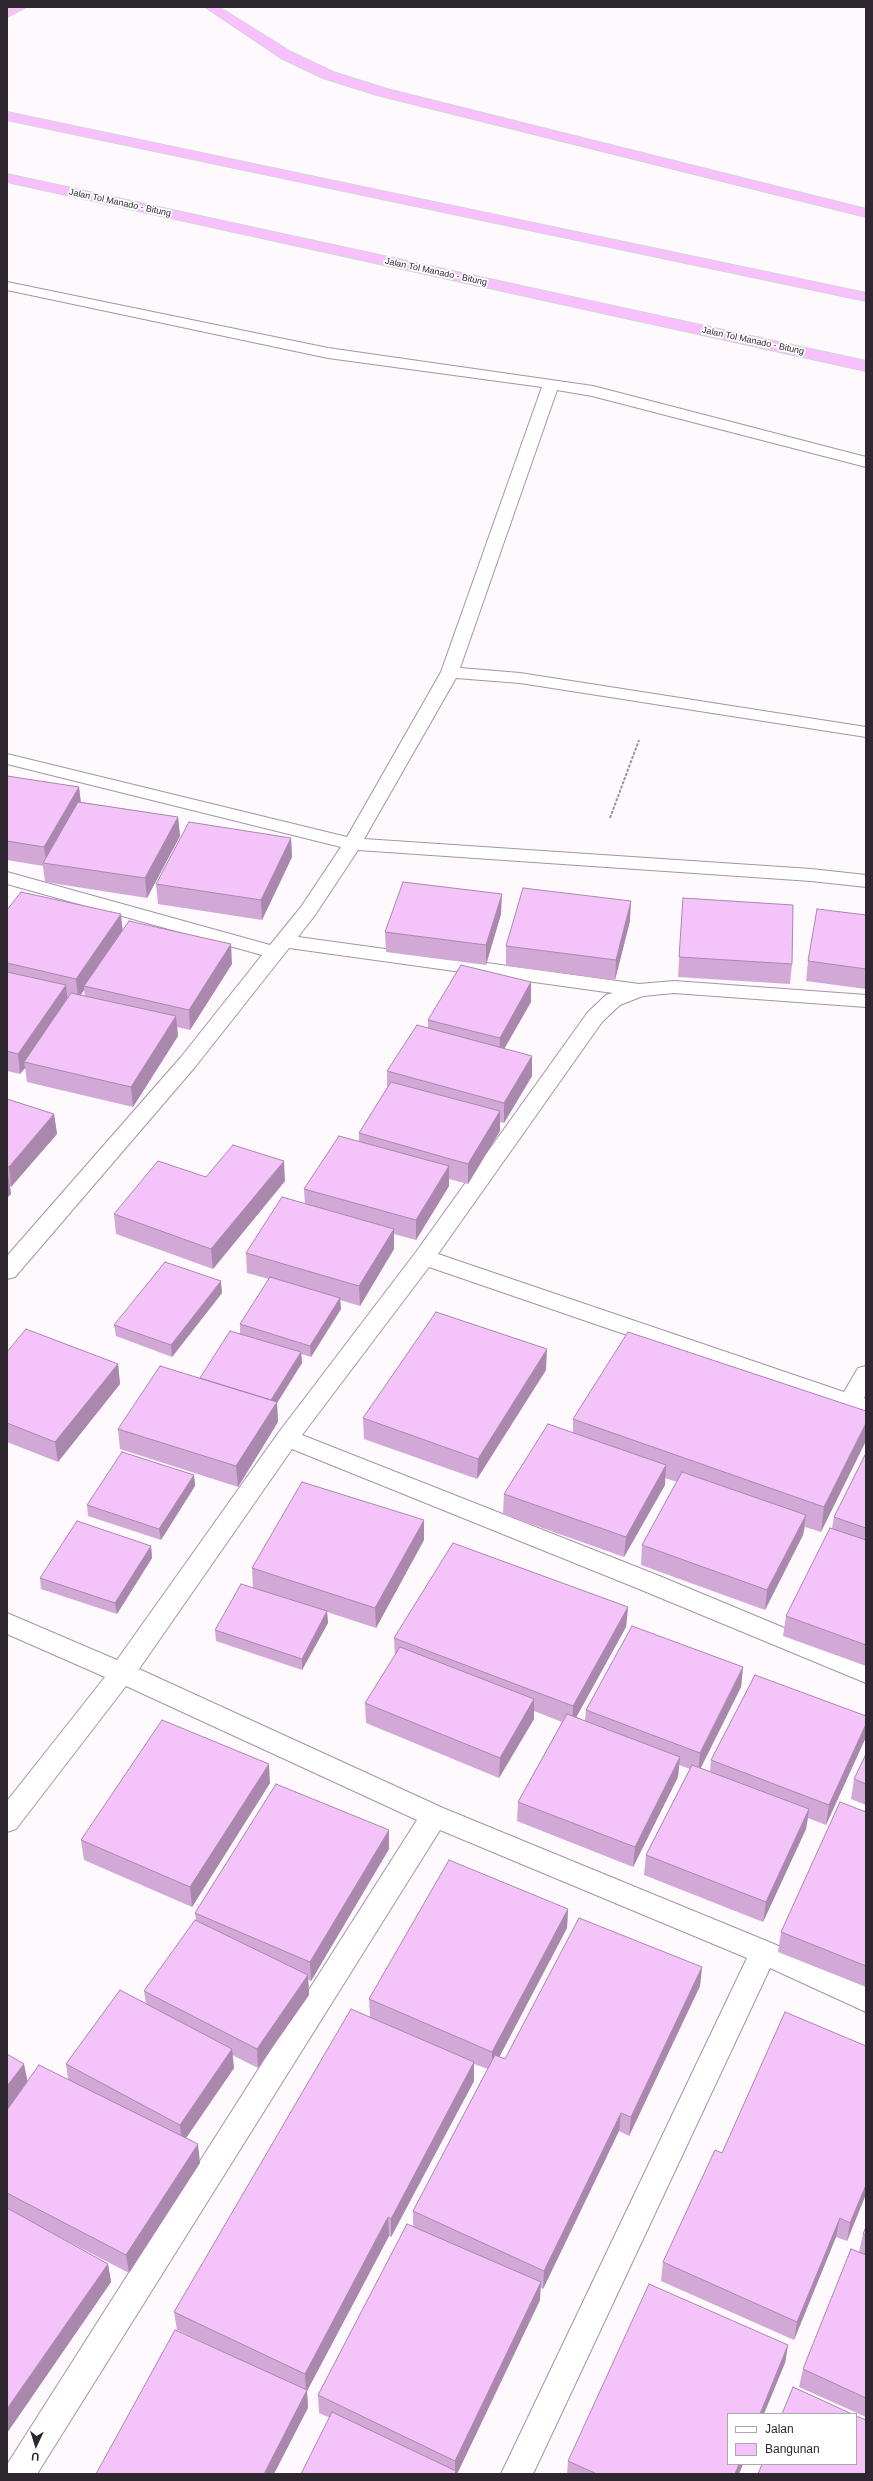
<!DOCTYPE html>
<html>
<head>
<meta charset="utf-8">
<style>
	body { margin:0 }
	#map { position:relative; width:873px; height:2481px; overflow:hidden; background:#fdf9fd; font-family:Helvetica,sans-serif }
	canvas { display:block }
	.frame { position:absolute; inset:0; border:8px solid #2f2730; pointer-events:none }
	.legend { position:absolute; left:727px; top:2413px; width:130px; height:52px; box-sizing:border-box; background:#fff; border:1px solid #aca9ac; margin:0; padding:5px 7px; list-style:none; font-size:12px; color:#2f2730 }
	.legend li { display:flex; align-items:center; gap:8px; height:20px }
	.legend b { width:20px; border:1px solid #aca9ac }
	.north { position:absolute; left:16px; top:2425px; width:40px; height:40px; -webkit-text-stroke:3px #fff; paint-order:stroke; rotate:184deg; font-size:11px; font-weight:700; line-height:16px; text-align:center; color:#2f2730 }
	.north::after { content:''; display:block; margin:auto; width:14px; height:18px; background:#2f2730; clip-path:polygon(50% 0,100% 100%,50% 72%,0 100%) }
</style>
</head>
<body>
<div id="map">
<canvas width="873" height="2481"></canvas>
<div class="frame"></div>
<ul class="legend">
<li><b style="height:5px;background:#fff"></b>Jalan</li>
<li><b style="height:11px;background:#f3c3f9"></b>Bangunan</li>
</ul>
<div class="north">U</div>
</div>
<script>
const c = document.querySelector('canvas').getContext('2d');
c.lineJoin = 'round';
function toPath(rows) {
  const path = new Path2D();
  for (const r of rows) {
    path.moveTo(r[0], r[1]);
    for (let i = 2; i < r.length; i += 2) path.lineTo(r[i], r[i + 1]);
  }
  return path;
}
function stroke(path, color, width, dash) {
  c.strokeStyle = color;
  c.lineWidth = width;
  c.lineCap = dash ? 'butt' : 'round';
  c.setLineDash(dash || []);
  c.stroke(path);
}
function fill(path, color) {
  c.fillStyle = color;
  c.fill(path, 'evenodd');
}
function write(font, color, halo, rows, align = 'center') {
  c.font = font + ' Helvetica,sans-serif';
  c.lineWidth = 3.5;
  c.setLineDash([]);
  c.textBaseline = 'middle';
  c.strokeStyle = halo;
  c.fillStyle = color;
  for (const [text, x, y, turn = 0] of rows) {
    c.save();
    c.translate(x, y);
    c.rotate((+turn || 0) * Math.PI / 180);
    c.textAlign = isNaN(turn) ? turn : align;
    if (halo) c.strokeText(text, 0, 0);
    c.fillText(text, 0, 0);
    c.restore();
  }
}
const minor = toPath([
	[7,282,328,348,593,386,866,457,866,467,592,396,557,390,460,668,520,673,866,727,866,737,520,683,456,678,364,839,811,869,866,875,866,887,811,881,358,850,315,915,298,937,639,984,674,981,866,995,866,1007,674,993,643,996,620,1005,602,1022,438,1254,844,1392,858,1368,866,1366,866,1394,864,1398,866,1399,866,1417,429,1267,302,1435,657,1575,866,1662,866,1683,639,1589,292,1449,139,1669,443,1808,774,1944,866,1987,866,2012,770,1968,533,2474,501,2474,747,1958,440,1830,37,2474,7,2474,8,2463,417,1820,126,1686,16,1829,7,1832,7,1801,105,1677,7,1634,7,1613,117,1660,279,1432,416,1252,588,1012,606,995,613,993,289,948,195,1067,15,1277,7,1279,7,1256,181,1057,262,955,7,884,7,872,270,945,301,907,341,847,7,764,7,754,347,837,441,672,542,387,328,358,7,290,7,282]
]);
const highway = toPath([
	[10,7,26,7,7,17,7,8,10,7],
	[205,7,219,7,291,52,333,72,387,89,866,209,866,217,377,95,323,78,281,58,205,7],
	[7,112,866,293,866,301,7,120,7,112],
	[7,174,866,361,866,371,7,182,7,174]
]);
stroke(minor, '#a693a8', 2);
stroke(highway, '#d5d4d6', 2);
stroke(toPath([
	[610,818,639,740]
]), '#9b959c', 2, [3, 1.5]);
fill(minor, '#fff');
fill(highway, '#f8c0ff');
fill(toPath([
	[7,776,79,787,81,802,178,817,180,836,147,898,45,882,43,866,7,860],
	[291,838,292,857,262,920,158,904,156,884],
	[683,898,792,964,790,984,678,977],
	[7,910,122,931,232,964,190,1030,177,1027,178,1036,133,1107,27,1082,25,1068,20,1074,7,1071],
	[84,990,85,996,81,995],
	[501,914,486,965,386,952,385,932],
	[866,915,866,989,806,981,808,961],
	[630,921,615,980,506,966,506,946],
	[531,982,531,1002,504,1049,532,1076,504,1123,500,1122,500,1131,468,1184,449,1179,449,1186,416,1240,394,1234,394,1249,360,1306,340,1300,341,1309,311,1357,301,1354,302,1363,277,1403,278,1422,238,1487,120,1449,118,1429,200,1378,240,1333,240,1324,269,1279,247,1273,246,1253,305,1204,304,1189,359,1141,359,1133,387,1088,387,1071,428,1028,428,1020],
	[7,1099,54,1114,57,1134,11,1187,10,1186,11,1194,7,1198],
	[206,1177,285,1181,213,1269,116,1234,114,1214],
	[222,1293,172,1357,116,1336,114,1325],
	[7,1352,118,1364,120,1384,58,1462,7,1442],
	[546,1370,477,1479,364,1439,363,1418],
	[866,1411,821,1532,805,1527,803,1535,765,1610,641,1565,642,1545,677,1482,665,1478,665,1485,624,1557,503,1514,504,1494,573,1432,573,1419],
	[866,1453,866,1666,783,1636,786,1616,832,1528,834,1517],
	[194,1475,195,1486,161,1540,88,1516,87,1505],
	[424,1540,376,1628,327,1612,328,1623,302,1670,216,1641,215,1630,253,1588,252,1568],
	[151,1546,152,1558,117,1614,41,1589,40,1578],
	[628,1607,626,1627,576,1717,585,1721,586,1710,743,1667,741,1687,701,1768,710,1771,711,1760,866,1737,826,1825,808,1818,806,1829,763,1922,644,1875,646,1855,690,1769,679,1765,678,1777,633,1867,517,1821,518,1802,562,1722,534,1711,534,1719,499,1778,366,1723,365,1703,395,1656,394,1638],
	[866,1754,866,1805,851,1799,854,1779],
	[270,1783,192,1907,84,1860,81,1840],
	[866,1812,866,1987,778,1952,781,1932],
	[389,1849,311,1981,308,1980,309,1995,258,2068,232,2055,234,2068,186,2138,200,2163,129,2273,50,2232,108,2264,111,2282,7,2433,7,2054,28,2081,68,2079,66,2064,146,2004,144,1991,196,1920,195,1913],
	[568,1909,567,1928,499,2057,505,2059,702,1967,700,1986,629,2136,619,2131,543,2289,540,2287,540,2300,457,2474,319,2413,318,2395,413,2226,413,2211,488,2069,474,2064,474,2081,391,2237,389,2236,307,2391,308,2408,223,2352,177,2330,174,2312,370,2017,369,1999],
	[722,2153,866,2194,847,2241,836,2237,794,2340,661,2281,663,2262],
	[866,2227,866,2255,859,2252,863,2234],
	[866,2255,866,2417,799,2387,803,2369],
	[788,2345,785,2363,728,2464,743,2464,739,2474,567,2474,568,2461]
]), '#d1a8d6');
fill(toPath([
	[79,787,81,806,46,863,44,847],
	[178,817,180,836,147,898,145,878],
	[291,838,292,857,262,920,261,900],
	[502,894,501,914,486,965,486,945],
	[631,901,630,921,615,980,616,960],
	[121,914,123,934,84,986,84,990,78,999,76,979],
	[231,944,232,964,190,1030,189,1010],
	[531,982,531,1002,499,1058,500,1038],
	[66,985,68,1005,24,1062,25,1068,20,1074,18,1054],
	[176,1016,178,1036,133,1107,131,1087],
	[532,1056,532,1076,504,1123,504,1103],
	[500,1111,500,1131,468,1184,468,1164],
	[54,1114,57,1134,11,1187,9,1167],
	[284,1161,285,1181,213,1269,211,1249],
	[449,1166,449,1186,416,1240,416,1220],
	[8,1174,11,1194,7,1198,7,1175],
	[394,1229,394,1249,360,1306,359,1286],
	[221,1281,222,1293,172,1357,171,1345],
	[340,1298,341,1309,311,1357,310,1346],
	[547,1349,546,1370,477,1479,478,1459],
	[301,1352,302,1363,277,1403,278,1422,238,1487,236,1466,270,1401],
	[118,1364,120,1384,58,1462,55,1442],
	[866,1423,866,1441,821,1532,824,1507],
	[666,1465,665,1485,624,1557,626,1537],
	[194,1475,195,1486,161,1540,159,1529],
	[806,1515,803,1535,765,1610,767,1590],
	[424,1520,424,1540,376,1628,375,1608],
	[151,1546,152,1558,117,1614,115,1603],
	[628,1607,626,1627,572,1725,573,1706],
	[327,1611,328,1623,302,1670,302,1659],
	[743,1667,741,1687,698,1773,700,1753],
	[534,1699,534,1719,499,1778,500,1758],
	[866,1724,866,1737,826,1825,829,1805],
	[680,1757,678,1777,633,1867,635,1847],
	[269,1764,270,1783,192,1907,190,1887],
	[809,1809,806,1829,763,1922,766,1902],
	[389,1830,389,1849,311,1981,310,1962],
	[568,1909,567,1928,492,2071,492,2052],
	[702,1967,700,1986,629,2136,631,2117],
	[308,1975,309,1995,258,2068,257,2049],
	[232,2049,234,2068,182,2144,180,2125],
	[474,2062,474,2081,391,2237,391,2219],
	[24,2064,28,2083,7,2110,7,2086],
	[621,2113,619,2131,543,2289,544,2271],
	[198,2144,200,2163,129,2273,126,2255],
	[866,2185,866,2194,847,2241,850,2223],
	[388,2217,389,2236,307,2391,308,2408,274,2474,264,2474,306,2391,305,2374],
	[840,2218,836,2237,794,2340,797,2322],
	[108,2264,111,2282,7,2433,7,2409],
	[541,2282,540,2300,457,2474,455,2474,455,2461],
	[788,2345,785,2363,764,2414,760,2414],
	[739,2464,743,2464,739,2474,735,2474]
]), '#aa88ae');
const building = toPath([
	[7,776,79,787,44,847,7,841,7,776],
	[78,802,178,817,145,878,43,863,78,802],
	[189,822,291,838,261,900,156,884,189,822],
	[403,882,502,894,486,945,385,932,403,882],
	[523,888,631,901,616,960,506,946,523,888],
	[21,892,121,914,76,979,7,963,7,910,21,892],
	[683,898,793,905,792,964,679,957,683,898],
	[817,909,866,915,866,969,808,961,817,909],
	[129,921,231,944,189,1010,84,986,129,921],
	[461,965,531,982,500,1038,428,1020,461,965],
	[7,972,66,985,18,1054,7,1051,7,972],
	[71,993,176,1016,131,1087,24,1062,71,993],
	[417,1025,532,1056,504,1103,387,1071,417,1025],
	[391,1082,500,1111,468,1164,359,1133,391,1082],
	[7,1099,54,1114,9,1167,7,1166,7,1099],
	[339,1136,449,1166,416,1220,304,1189,339,1136],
	[233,1145,284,1161,211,1249,114,1214,158,1161,206,1177,233,1145],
	[282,1197,394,1229,359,1286,246,1253,282,1197],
	[165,1262,221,1281,171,1345,114,1325,165,1262],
	[270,1277,340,1298,310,1346,240,1324,270,1277],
	[436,1312,547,1349,478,1459,363,1418,436,1312],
	[26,1329,118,1364,55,1442,7,1423,7,1352,26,1329],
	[230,1331,301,1352,271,1400,200,1378,230,1331],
	[628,1332,866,1411,866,1423,824,1507,573,1419,628,1332],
	[160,1366,277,1402,236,1466,118,1429,160,1366],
	[548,1424,666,1465,626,1537,504,1494,548,1424],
	[122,1452,194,1475,159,1529,87,1505,122,1452],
	[866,1453,866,1528,834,1517,866,1453],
	[682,1472,806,1515,767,1590,642,1545,682,1472],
	[302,1482,424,1520,375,1608,252,1568,302,1482],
	[77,1521,151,1546,115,1603,40,1578,77,1521],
	[830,1528,866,1540,866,1645,786,1616,830,1528],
	[453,1543,628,1607,573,1706,394,1638,453,1543],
	[241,1584,327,1611,302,1659,215,1630,241,1584],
	[632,1626,743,1667,700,1753,586,1710,632,1626],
	[400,1647,534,1699,500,1758,365,1703,400,1647],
	[755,1675,866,1716,866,1724,829,1805,711,1760,755,1675],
	[567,1714,680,1757,635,1847,518,1802,567,1714],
	[162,1720,269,1764,190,1887,81,1840,162,1720],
	[866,1754,866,1784,854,1779,866,1754],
	[692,1765,809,1809,766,1902,646,1855,692,1765],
	[276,1784,389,1830,310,1962,195,1913,276,1784],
	[840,1802,866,1812,866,1966,781,1932,840,1802],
	[449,1860,568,1909,492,2052,369,1999,449,1860],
	[579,1918,702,1967,631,2117,621,2113,544,2271,413,2211,495,2055,505,2059,579,1918],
	[195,1920,308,1975,257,2049,144,1991,195,1920],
	[120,1990,232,2049,180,2125,66,2064,120,1990],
	[351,2009,474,2062,391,2219,388,2217,305,2374,174,2312,351,2009],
	[785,2012,866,2046,866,2185,850,2223,840,2218,797,2322,663,2262,715,2150,722,2153,785,2012],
	[7,2054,24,2064,7,2086,7,2054],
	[39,2065,198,2144,126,2255,7,2193,7,2110,39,2065],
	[7,2208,108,2264,7,2409,7,2208],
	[407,2224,541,2282,455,2461,318,2395,407,2224],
	[866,2227,866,2235,863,2234,866,2227],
	[851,2249,866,2255,866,2398,803,2369,851,2249],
	[649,2284,788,2345,760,2414,728,2414,728,2464,739,2464,735,2474,597,2474,568,2461,649,2284],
	[175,2330,307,2390,264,2474,96,2474,175,2330],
	[793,2387,852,2414,782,2414,793,2387],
	[332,2412,456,2471,455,2474,301,2474,332,2412],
	[856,2416,866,2420,866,2474,758,2474,762,2464,856,2464,856,2416]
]);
fill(building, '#f3c3f9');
stroke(building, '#aa88ae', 1);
write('9px', '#2f2730', '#fff', [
	["Jalan Tol Manado - Bitung",120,203,12],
	["Jalan Tol Manado - Bitung",436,272,12],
	["Jalan Tol Manado - Bitung",753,341,12]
]);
</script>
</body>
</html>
